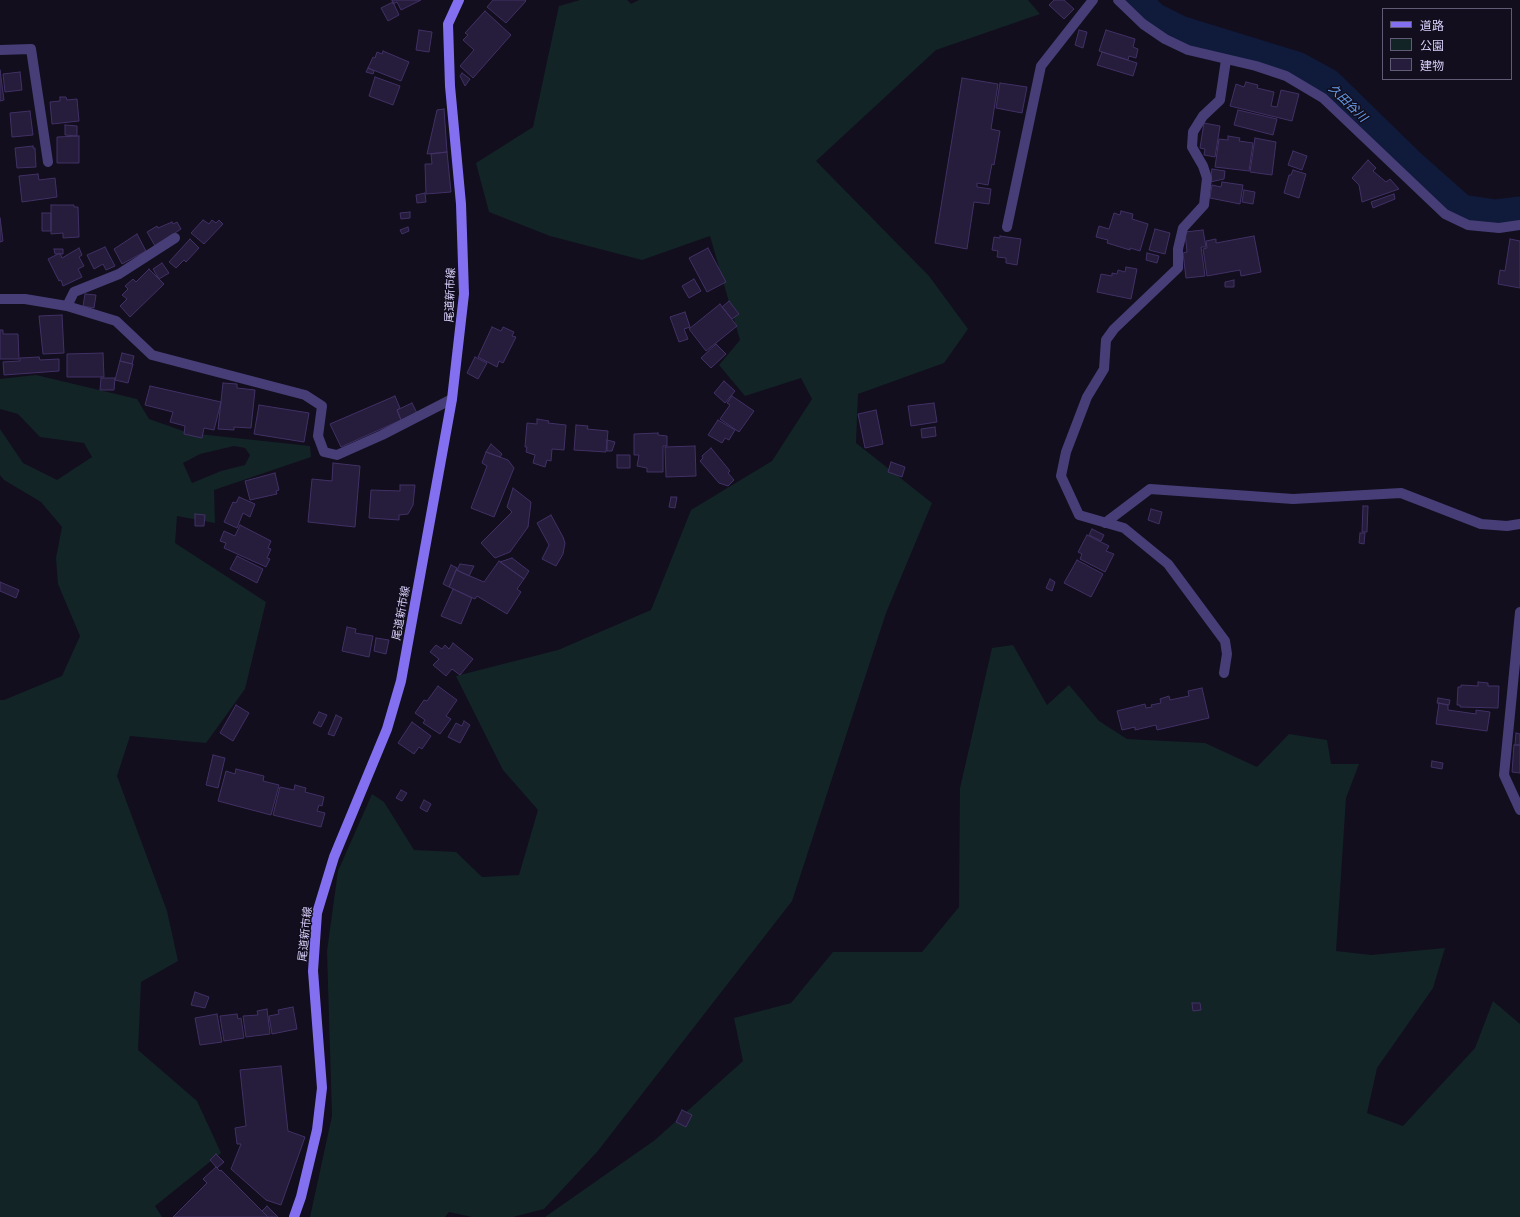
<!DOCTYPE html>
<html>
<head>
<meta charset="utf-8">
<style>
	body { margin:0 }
	#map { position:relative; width:1520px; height:1217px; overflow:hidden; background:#120e1d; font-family:Ubuntu,"Noto Sans JP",sans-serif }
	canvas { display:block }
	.legend { position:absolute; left:1382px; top:8px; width:130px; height:72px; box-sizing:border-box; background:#120e1d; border:1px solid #625b75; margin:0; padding:5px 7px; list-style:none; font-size:12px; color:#d9cffa }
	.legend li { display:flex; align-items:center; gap:8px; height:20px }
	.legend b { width:20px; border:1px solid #625b75 }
</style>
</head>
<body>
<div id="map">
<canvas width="1520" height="1217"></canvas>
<ul class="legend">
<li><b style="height:5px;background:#8370f0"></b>道路</li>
<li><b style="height:11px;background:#122426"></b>公園</li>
<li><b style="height:11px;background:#261c3c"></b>建物</li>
</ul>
</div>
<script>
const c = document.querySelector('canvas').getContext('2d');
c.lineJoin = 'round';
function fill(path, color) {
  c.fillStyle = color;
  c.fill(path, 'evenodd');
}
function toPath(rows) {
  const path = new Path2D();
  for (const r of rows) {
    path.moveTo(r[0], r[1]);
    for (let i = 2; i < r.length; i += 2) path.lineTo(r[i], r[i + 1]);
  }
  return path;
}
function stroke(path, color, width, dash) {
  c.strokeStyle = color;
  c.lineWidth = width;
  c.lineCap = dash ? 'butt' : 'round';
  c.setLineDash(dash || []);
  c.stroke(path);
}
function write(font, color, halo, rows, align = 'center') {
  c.font = font + ' Ubuntu,"Noto Sans JP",sans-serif';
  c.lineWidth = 3;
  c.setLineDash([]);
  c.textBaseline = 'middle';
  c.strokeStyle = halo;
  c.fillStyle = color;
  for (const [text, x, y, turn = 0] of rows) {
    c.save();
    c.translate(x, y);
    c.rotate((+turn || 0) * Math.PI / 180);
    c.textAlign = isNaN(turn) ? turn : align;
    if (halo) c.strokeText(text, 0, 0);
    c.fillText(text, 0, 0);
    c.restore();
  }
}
fill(toPath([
	[580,0,627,0,631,4,639,0,1028,0,1040,14,936,50,816,161,929,276,968,329,944,363,858,394,856,443,932,503,886,613,792,901,597,1152,544,1209,513,1217,472,1217,449,1212,445,1217,310,1217,332,1116,327,951,338,871,372,794,384,802,414,850,456,852,482,877,519,875,538,810,503,770,456,676,558,650,651,610,691,510,772,461,812,399,801,378,745,396,719,365,740,340,710,236,642,260,550,236,489,212,476,163,533,127,559,6],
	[36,375,137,399,149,419,189,433,310,446,311,457,214,490,215,523,177,516,175,543,266,602,245,689,206,743,130,736,117,776,167,911,178,961,141,982,138,1050,197,1101,221,1153,155,1206,162,1217,0,1217,0,700,4,700,62,676,80,636,58,584,56,558,62,527,41,502,4,480,0,475,0,429,23,463,57,480,92,457,84,443,40,437,18,414,0,409,0,379],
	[234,446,245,448,250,455,245,465,221,471,192,483,183,463,200,454],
	[1013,645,1047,705,1069,685,1099,721,1127,739,1205,743,1257,767,1289,734,1327,740,1331,764,1359,764,1346,798,1336,951,1371,955,1445,948,1433,988,1377,1068,1367,1113,1403,1126,1475,1048,1493,1001,1520,1024,1520,1217,545,1217,655,1140,743,1061,734,1018,791,1003,833,952,922,952,959,907,960,788,992,648]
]), '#122426');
stroke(toPath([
	[1137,0,1154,17,1180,30,1297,66,1328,83,1409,162,1462,209,1496,214,1520,211]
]), '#101a3a', 29);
const building = toPath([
	[392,0,421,0,401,10,397,2,393,4,392,0],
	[493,0,525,0,526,1,506,23,487,7,493,0],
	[1054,0,1064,0,1074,9,1064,19,1049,5,1054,0],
	[393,2,399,15,388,21,381,8,393,2],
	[485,11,511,35,473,78,460,66,474,50,463,40,468,35,465,33,485,11],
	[419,30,432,32,429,52,416,50,419,30],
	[1079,30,1087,32,1083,48,1075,45,1079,30],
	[1106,30,1135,39,1133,47,1138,49,1136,58,1129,56,1128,60,1099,51,1106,30],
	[383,51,409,62,401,81,368,68,373,57,375,58,377,52,382,54,383,51],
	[1102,52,1137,63,1133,76,1097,65,1102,52],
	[368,68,374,71,373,74,366,72,368,68],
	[0,70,4,100,0,101,0,70],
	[20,72,22,90,5,92,3,74,20,72],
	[462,73,470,79,465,86,460,76,462,73],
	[375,77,400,86,393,105,369,96,375,77],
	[962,78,998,84,991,129,1000,131,994,165,992,164,988,185,977,183,977,187,991,189,989,204,974,202,967,249,935,243,962,78],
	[1246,82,1258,85,1257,88,1274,92,1271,106,1277,107,1281,90,1299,94,1292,121,1230,106,1236,84,1244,87,1246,82],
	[1000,83,1027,87,1022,113,996,108,1000,83],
	[60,97,66,97,67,100,77,99,79,121,52,124,50,102,60,101,60,97],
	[444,109,447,152,427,154,437,110,444,109],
	[1238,110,1277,119,1273,135,1234,125,1238,110],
	[30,111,33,135,12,137,10,113,30,111],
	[1204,123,1220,126,1215,157,1204,155,1205,149,1200,148,1204,123],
	[65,125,77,126,77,136,65,135,65,125],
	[79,136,79,163,57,163,57,137,79,136],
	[1228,136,1240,138,1239,141,1253,143,1249,171,1215,167,1219,139,1228,140,1228,136],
	[1255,138,1276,142,1272,175,1250,172,1255,138],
	[33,146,33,148,35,148,36,167,17,168,15,148,33,146],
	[1293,151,1307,156,1302,170,1288,165,1293,151],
	[447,152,451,192,426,194,425,164,432,164,431,154,447,152],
	[1368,160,1376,168,1373,171,1386,182,1390,179,1399,189,1362,202,1359,185,1352,178,1368,160],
	[1212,169,1225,171,1224,179,1210,182,1212,169],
	[1293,170,1306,174,1299,198,1284,193,1289,175,1291,175,1293,170],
	[38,174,39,180,55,178,57,197,22,202,19,176,38,174],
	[1222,182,1243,185,1240,204,1210,198,1212,185,1221,187,1222,182],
	[1244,190,1255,192,1253,204,1242,202,1244,190],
	[425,193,426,202,417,203,416,195,425,193],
	[1394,194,1395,199,1373,208,1371,202,1394,194],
	[51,205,74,205,74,207,78,207,79,237,63,238,63,233,51,234,51,205],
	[1121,211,1133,214,1132,219,1148,224,1140,251,1130,248,1130,250,1107,243,1108,240,1096,237,1099,226,1109,229,1114,213,1120,215,1121,211],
	[410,212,410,218,401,219,400,213,410,212],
	[42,213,51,213,51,231,42,231,42,213],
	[0,218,3,241,0,242,0,218],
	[203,220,209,224,212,220,216,223,219,220,223,224,204,244,191,233,203,220],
	[172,222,173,224,177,222,181,229,155,246,147,232,157,226,158,228,172,222],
	[408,227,409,231,402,234,400,230,408,227],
	[1155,229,1170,233,1165,254,1149,250,1155,229],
	[1203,230,1206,247,1201,247,1205,276,1186,278,1183,253,1187,252,1185,232,1203,230],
	[137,234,146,251,122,264,114,249,137,234],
	[1000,236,1021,239,1017,265,1006,263,1006,258,997,257,998,251,992,250,994,237,1000,238,1000,236],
	[1254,236,1261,272,1241,276,1240,270,1207,276,1203,249,1207,248,1206,241,1216,239,1216,243,1254,236],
	[190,239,199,248,186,262,184,260,176,268,169,262,190,239],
	[1510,239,1520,241,1520,288,1498,284,1500,270,1505,271,1510,239],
	[105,247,115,266,106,270,103,264,94,269,87,255,105,247],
	[79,248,82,255,79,257,84,266,78,269,82,277,63,286,61,280,59,281,48,259,60,253,62,258,79,248],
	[708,248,726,282,707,292,689,258,708,248],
	[54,249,63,249,63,254,55,254,54,249],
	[1147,253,1159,256,1157,263,1146,260,1147,253],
	[162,263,169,273,159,279,153,269,162,263],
	[1126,267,1137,269,1131,299,1097,292,1101,274,1112,276,1112,273,1117,274,1118,270,1125,272,1126,267],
	[149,269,164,284,130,317,120,306,127,299,122,295,128,289,125,286,133,279,136,282,149,269],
	[694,279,701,291,689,298,682,286,694,279],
	[1234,280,1234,287,1225,287,1225,282,1234,280],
	[85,294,96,295,94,308,83,306,85,294],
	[729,301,739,314,732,319,722,307,729,301],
	[720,304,737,326,706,351,689,329,720,304],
	[685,312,690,327,684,329,688,339,679,342,670,317,685,312],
	[62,315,64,353,43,354,39,316,62,315],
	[492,327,501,331,503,327,514,332,512,336,516,337,503,363,499,361,497,367,478,357,492,327],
	[0,330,3,330,3,334,18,334,19,359,0,359,0,330],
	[716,344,726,354,711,368,701,358,716,344],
	[103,353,104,377,67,377,67,354,103,353],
	[122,353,134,356,132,364,120,361,122,353],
	[39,357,40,360,59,359,59,371,4,375,3,362,20,361,20,358,39,357],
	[475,357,487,363,478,379,467,373,475,357],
	[120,361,133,364,128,383,115,380,120,361],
	[101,378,115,378,114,390,100,390,101,378],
	[724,381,735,391,725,403,714,393,724,381],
	[223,383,237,384,237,388,255,390,251,428,234,427,234,430,218,429,223,383],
	[150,386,221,402,214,430,204,428,202,438,184,434,185,426,170,422,173,412,145,405,150,386],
	[395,396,400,408,397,410,401,420,341,447,330,424,395,396],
	[732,396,754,411,739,432,720,419,730,405,727,403,732,396],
	[412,403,417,413,401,420,397,410,412,403],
	[934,403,937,422,911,426,908,406,934,403],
	[259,405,309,413,304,442,254,434,259,405],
	[876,410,883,444,865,448,858,414,876,410],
	[537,419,549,421,548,423,566,425,564,450,552,449,551,461,547,460,545,467,533,463,535,455,526,452,527,447,525,447,527,423,537,424,537,419],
	[718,420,735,430,729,440,725,438,722,443,708,435,718,420],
	[576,425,588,426,587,429,608,431,606,452,574,450,576,425],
	[935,427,936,436,922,438,921,429,935,427],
	[658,433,658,435,667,436,667,446,663,446,663,472,647,472,647,468,637,466,639,455,634,455,634,434,658,433],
	[607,440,615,442,612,451,607,451,607,440],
	[491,444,502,454,500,457,486,452,491,444],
	[695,446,696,476,666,477,665,447,695,446],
	[711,448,730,471,728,473,734,480,728,486,719,483,700,461,703,458,702,456,711,448],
	[486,452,508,460,514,468,494,517,471,508,487,466,482,463,486,452],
	[617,455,630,455,630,468,617,468,617,455],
	[891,462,905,467,902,477,888,472,891,462],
	[333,463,360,466,355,527,308,522,312,479,332,481,333,463],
	[275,473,279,490,276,491,277,494,250,500,245,481,275,473],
	[400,485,415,485,413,505,408,514,399,515,399,520,369,518,371,490,400,491,400,485],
	[513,488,531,502,528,527,510,552,495,558,481,543,512,512,507,507,513,488],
	[239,497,255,504,250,517,243,513,237,528,224,522,233,502,236,503,239,497],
	[671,497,677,497,675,508,669,507,671,497],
	[1363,506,1368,506,1367,532,1362,532,1363,506],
	[1151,509,1162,512,1159,524,1148,520,1151,509],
	[195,514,205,515,204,526,195,526,195,514],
	[551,515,563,537,565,543,563,554,556,566,542,559,549,545,537,523,551,515],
	[240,525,271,541,268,548,271,549,267,558,270,559,266,567,224,548,226,543,220,541,224,531,235,536,240,525],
	[1092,529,1104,535,1101,541,1089,535,1092,529],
	[1360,533,1365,533,1364,544,1359,543,1360,533],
	[1087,535,1109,546,1106,551,1114,554,1105,572,1080,559,1082,554,1078,552,1087,535],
	[237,556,263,569,257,583,230,569,237,556],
	[512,558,529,571,524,579,500,562,512,558],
	[1077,560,1103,574,1091,597,1064,583,1077,560],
	[499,561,524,579,517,589,521,592,507,614,477,596,475,599,449,587,456,570,484,582,499,561],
	[460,564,474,566,469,576,457,570,460,564],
	[451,565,457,568,449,587,443,584,451,565],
	[1050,579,1055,582,1052,591,1046,588,1050,579],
	[0,582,19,590,16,598,0,591,0,582],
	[453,589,472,598,461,624,441,616,453,589],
	[347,627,356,629,355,633,373,636,369,657,342,651,347,627],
	[376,638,389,640,386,654,374,651,376,638],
	[453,643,473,659,460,675,452,669,446,676,433,665,439,659,430,652,436,645,442,649,445,645,449,649,453,643],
	[1478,682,1488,683,1488,686,1499,686,1498,708,1460,707,1460,705,1457,705,1458,687,1461,687,1461,685,1478,686,1478,682],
	[438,686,457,700,446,716,451,719,440,734,423,723,425,720,415,713,424,700,427,701,438,686],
	[1202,688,1209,718,1157,730,1156,725,1135,730,1135,727,1122,730,1117,711,1145,704,1146,708,1152,707,1151,705,1161,703,1160,699,1169,696,1170,700,1189,696,1188,691,1202,688],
	[1438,698,1450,700,1449,705,1437,703,1438,698],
	[1439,703,1448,705,1448,710,1476,714,1476,710,1490,712,1487,731,1436,724,1439,703],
	[236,705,249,713,233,741,220,733,236,705],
	[319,712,327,715,321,727,313,723,319,712],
	[336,715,342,718,334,736,328,734,336,715],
	[464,721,470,725,460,743,448,737,456,723,462,726,464,721],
	[412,722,431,736,422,749,419,747,414,754,398,743,412,722],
	[1516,733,1520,734,1520,745,1515,745,1516,733],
	[1514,745,1520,745,1520,773,1512,772,1514,745],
	[213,755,225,758,218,788,206,785,213,755],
	[1432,761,1443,763,1442,769,1431,767,1432,761],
	[236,769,264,776,263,781,279,785,271,815,218,801,226,771,235,774,236,769],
	[295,785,306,788,305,792,324,797,322,806,319,805,317,811,325,813,321,827,273,815,280,787,294,790,295,785],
	[401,790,407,793,402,801,396,798,401,790],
	[424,800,431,804,427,812,420,808,424,800],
	[195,992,209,997,205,1008,191,1005,195,992],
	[1192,1003,1200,1003,1201,1010,1193,1011,1192,1003],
	[293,1007,297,1029,272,1034,269,1016,279,1014,278,1010,293,1007],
	[267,1009,270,1034,246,1037,243,1016,258,1015,257,1011,267,1009],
	[217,1014,222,1042,200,1045,195,1018,217,1014],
	[237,1014,238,1019,241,1018,244,1038,224,1041,220,1016,237,1014],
	[281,1066,288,1131,305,1137,281,1205,266,1200,231,1169,241,1144,237,1144,235,1128,246,1126,240,1070,281,1066],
	[682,1110,692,1115,686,1127,676,1122,682,1110],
	[216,1154,224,1162,217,1168,210,1160,216,1154],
	[216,1167,220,1171,221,1170,268,1217,173,1217,207,1183,203,1179,216,1167],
	[267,1206,278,1217,268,1217,262,1211,267,1206]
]);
fill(building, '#261c3c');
stroke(building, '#413165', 1);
stroke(toPath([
	[1118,0,1143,24,1165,39,1188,50,1256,66,1286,76,1323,98,1445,214,1468,225,1499,228,1520,225],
	[0,50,31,49,48,162],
	[1007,227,1041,66,1093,0],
	[0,299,25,299,67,306,116,321,152,355,305,395,322,406,318,436,324,452,337,455,382,435,452,399],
	[67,306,74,292,119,274,175,238],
	[1105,523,1150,489,1293,499,1401,493,1481,524,1507,526,1520,524],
	[1520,612,1504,775,1520,810],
	[1224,673,1227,654,1225,641,1168,564,1124,528,1079,515,1061,476,1066,452,1087,397,1104,369,1106,340,1114,329,1178,268,1178,249,1183,228,1204,205,1207,178,1203,166,1192,147,1193,132,1203,116,1220,100,1226,60]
]), '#473e77', 10);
stroke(toPath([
	[294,1217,301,1197,317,1130,322,1088,313,971,317,913,334,857,387,729,401,681,452,399,464,294,461,204,450,86,448,24,459,0]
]), '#8370f0', 10);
write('11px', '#d9cffa', '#120e1d', [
	["尾道新市線",450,295,-88],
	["尾道新市線",401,613,-80],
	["尾道新市線",305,934,-84]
]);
write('italic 12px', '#68a0ef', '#120e1d', [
	["久田谷川",1348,103,44]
]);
</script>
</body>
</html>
